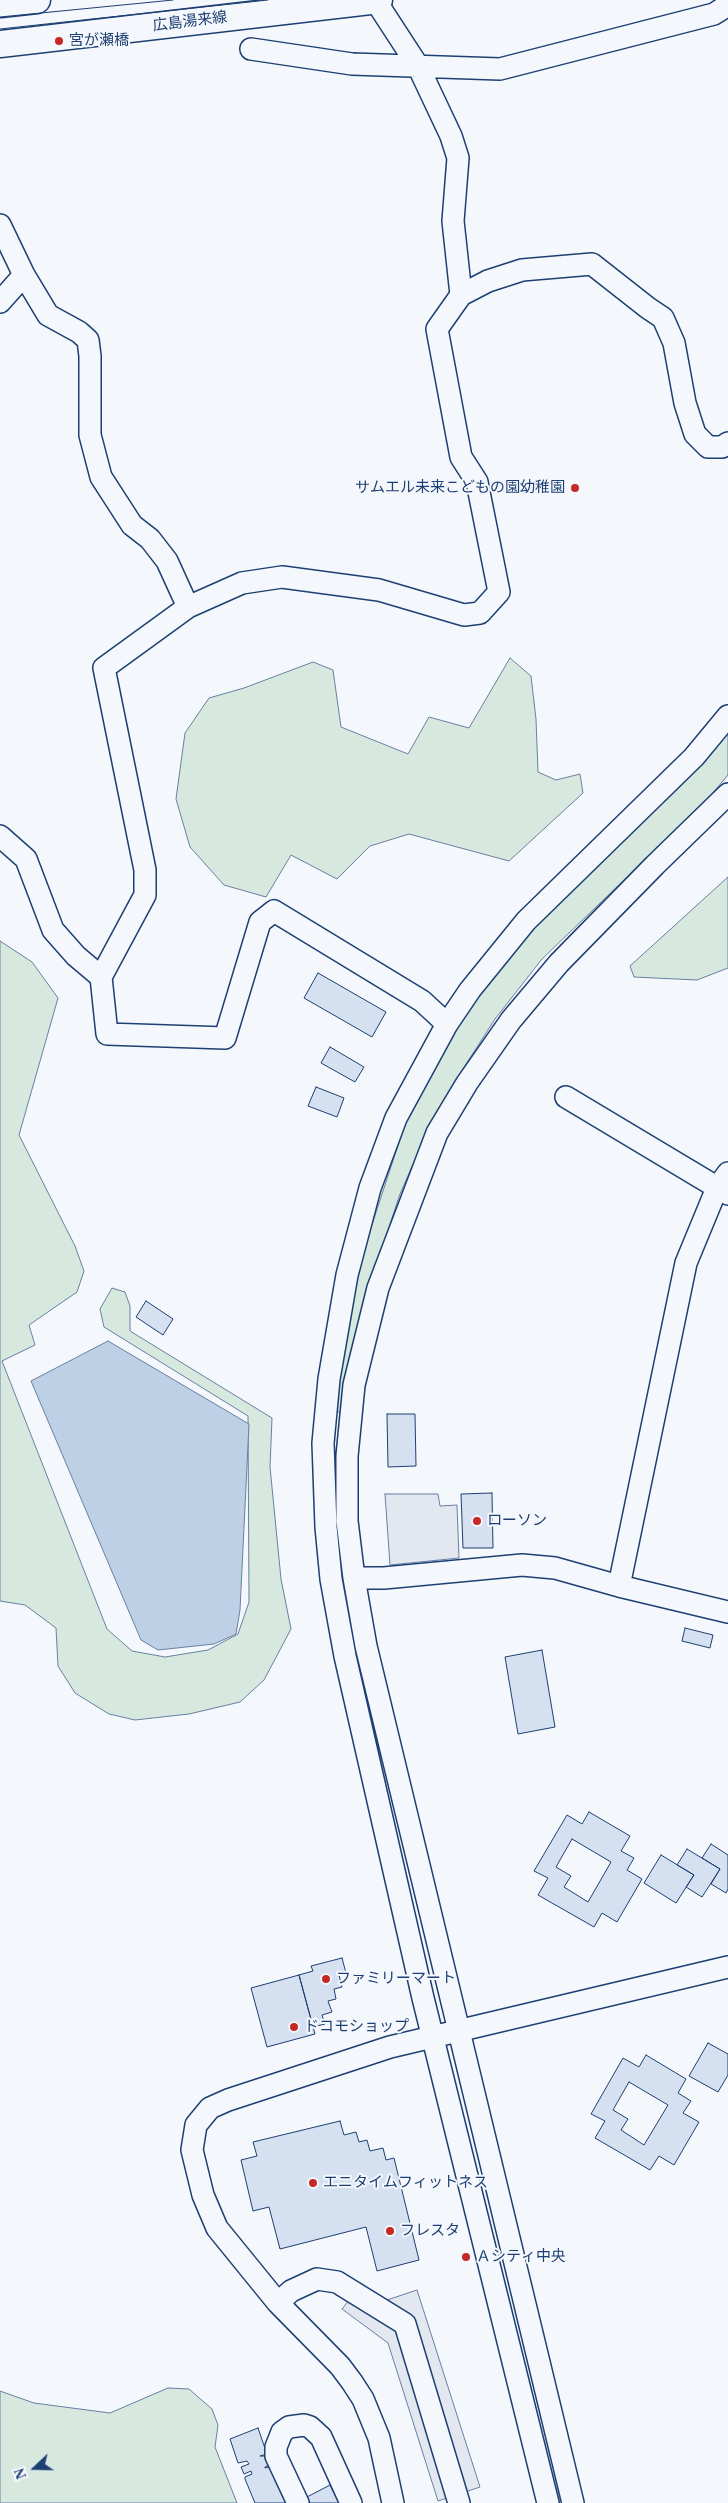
<!DOCTYPE html>
<html>
<head>
<meta charset="utf-8">
<style>
	body { margin:0 }
	#map { position:relative; width:728px; height:2503px; overflow:hidden; background:#f4f7fb; font-family:"Times New Roman",serif }
	canvas { display:block }
	.north { position:absolute; left:10px; top:2443px; width:50px; height:50px; -webkit-text-stroke:4px #f4f7fb; paint-order:stroke; rotate:249deg; font-size:14px; font-weight:700; line-height:20px; text-align:center; color:#1d3f73 }
	.north::after { content:''; display:block; margin:auto; width:18px; height:22px; background:#1d3f73; clip-path:polygon(50% 0,100% 100%,50% 72%,0 100%) }
</style>
</head>
<body>
<div id="map">
<canvas width="728" height="2503"></canvas>
<div class="north">N</div>
</div>
<script>
const c = document.querySelector('canvas').getContext('2d');
c.lineJoin = 'round';
function fill(path, color) {
  c.fillStyle = color;
  c.fill(path, 'evenodd');
}
function toPath(rows) {
  const path = new Path2D();
  for (const r of rows) {
    path.moveTo(r[0], r[1]);
    for (let i = 2; i < r.length; i += 2) path.lineTo(r[i], r[i + 1]);
  }
  return path;
}
function stroke(path, color, width, dash) {
  c.strokeStyle = color;
  c.lineWidth = width;
  c.lineCap = dash ? 'butt' : 'round';
  c.setLineDash(dash || []);
  c.stroke(path);
}
function write(font, color, halo, rows, align = 'center') {
  c.font = font + ' "Times New Roman","Noto Sans JP",serif';
  c.lineWidth = 4;
  c.setLineDash([]);
  c.textBaseline = 'middle';
  c.strokeStyle = halo;
  c.fillStyle = color;
  for (const [text, x, y, turn = 0] of rows) {
    c.save();
    c.translate(x, y);
    c.rotate((+turn || 0) * Math.PI / 180);
    c.textAlign = isNaN(turn) ? turn : align;
    if (halo) c.strokeText(text, 0, 0);
    c.fillText(text, 0, 0);
    c.restore();
  }
}
const green = toPath([
	[510,658,531,676,536,719,538,772,556,780,580,774,583,793,509,861,409,834,370,846,337,879,291,855,266,897,224,885,190,847,176,799,185,733,209,698,244,688,313,662,333,670,341,727,408,754,429,717,469,728,510,658],
	[728,732,728,775,705,802,542,959,495,1019,461,1072,425,1137,400,1194,377,1263,344,1389,340,1412,334,1412,342,1344,361,1258,408,1115,441,1050,489,976,537,919,706,760,728,732],
	[728,877,728,968,697,980,634,977,630,966,728,877],
	[0,941,32,962,58,998,19,1135,75,1246,84,1271,77,1292,29,1325,35,1345,2,1361,107,1629,132,1651,165,1657,208,1650,238,1634,249,1602,248,1416,104,1327,100,1309,112,1288,125,1292,130,1306,130,1331,272,1418,270,1467,281,1579,291,1629,264,1680,240,1702,189,1714,135,1720,109,1714,75,1693,58,1666,56,1628,25,1605,0,1601,0,941],
	[168,2388,189,2389,212,2409,218,2425,215,2447,237,2503,0,2503,0,2391,34,2403,110,2413,168,2388]
]);
fill(green, '#d7e8df');
stroke(green, '#687fa3', 1);
const parking = toPath([
	[385,1494,438,1494,440,1506,457,1505,459,1558,390,1565,385,1494],
	[360,2286,381,2302,417,2290,480,2487,438,2501,388,2343,342,2309,360,2286]
]);
fill(parking, '#e3e8f0');
stroke(parking, '#687fa3', 1);
const water = toPath([
	[108,1341,249,1424,240,1610,236,1634,214,1644,158,1650,141,1640,31,1381,108,1341]
]);
fill(water, '#bed0e5');
stroke(water, '#687fa3', 1);
const building = toPath([
	[318,973,386,1012,372,1037,304,998,318,973],
	[330,1047,364,1067,355,1082,321,1063,330,1047],
	[316,1087,344,1098,337,1117,308,1106,316,1087],
	[146,1301,173,1319,163,1335,136,1317,146,1301],
	[387,1414,415,1414,416,1466,388,1467,387,1414],
	[492,1493,493,1548,463,1548,461,1494,492,1493],
	[685,1628,713,1635,710,1648,682,1641,685,1628],
	[542,1650,555,1727,518,1734,505,1657,542,1650],
	[589,1812,630,1836,621,1851,634,1858,627,1870,642,1879,617,1922,602,1913,594,1927,538,1895,548,1878,534,1871,567,1815,582,1824,589,1812],
	[572,1839,611,1862,588,1902,564,1887,571,1876,556,1867,572,1839],
	[711,1844,728,1855,728,1889,726,1893,711,1884,720,1869,702,1858,711,1844],
	[687,1849,720,1869,702,1897,686,1887,694,1875,677,1865,687,1849],
	[661,1855,694,1875,676,1903,644,1883,661,1855],
	[342,1958,346,1973,339,1975,342,1987,334,1989,336,1999,328,2001,332,2012,322,2015,325,2024,313,2027,299,1975,313,1971,311,1966,342,1958],
	[299,1975,315,2034,267,2047,251,1988,299,1975],
	[708,2043,728,2054,728,2075,718,2092,689,2076,708,2043],
	[646,2055,686,2079,678,2093,691,2101,683,2113,699,2122,674,2165,659,2156,650,2170,595,2138,605,2121,591,2114,623,2058,639,2067,646,2055],
	[629,2082,668,2105,644,2145,621,2130,628,2119,613,2110,629,2082],
	[340,2121,344,2135,356,2132,359,2142,367,2140,370,2151,383,2148,386,2160,394,2158,419,2260,377,2271,366,2227,280,2249,269,2207,253,2211,241,2160,257,2156,253,2142,340,2121],
	[258,2428,267,2454,260,2456,265,2456,269,2465,265,2467,265,2468,272,2466,289,2503,255,2503,245,2479,245,2477,252,2474,251,2471,244,2474,241,2467,249,2464,247,2461,238,2463,230,2439,258,2428],
	[330,2485,339,2503,310,2503,307,2497,330,2485]
]);
fill(building, '#d5e0f0');
stroke(building, '#1d3f73', 1);
const minor = toPath([
	[375,0,418,66,451,136,458,158,453,221,461,295],
	[251,49,352,64,500,69,714,14,728,5],
	[0,225,24,275,48,315,79,332,88,340,90,356,90,435,101,477,132,525,150,539,167,561,188,607],
	[0,302,24,275],
	[0,836,26,859,53,930,76,956,101,977,107,1034,225,1038,260,922,274,911,422,1001,447,1024],
	[101,977,145,895,145,870,104,668,188,607,242,583,282,577,379,590,464,615,480,613,499,592,477,482,461,457,437,329,461,295,488,281,522,270,592,264,648,308,663,318,674,343,685,403,695,434,708,447,722,447,728,443],
	[566,1097,728,1194],
	[354,1578,384,1578,522,1565,555,1568,619,1586,728,1612],
	[619,1586,686,1263,717,1188,728,1173],
	[278,2303,291,2291,317,2279,337,2282,405,2324,459,2503],
	[298,2503,276,2456,276,2447,282,2432,289,2427,304,2425,310,2427,321,2437,351,2503],
	[393,2503,379,2438,363,2399,352,2382,340,2366,278,2303,217,2228,203,2195,192,2150,196,2125,210,2108,228,2100,390,2047,728,1967],
	[548,2503,423,1998,345,1656,331,1579,326,1527,323,1443,329,1379,347,1275,370,1188,396,1118,447,1024,470,990,526,921,694,757,728,716],
	[573,2503,366,1646,354,1578,347,1521,347,1456,354,1385,378,1288,437,1133,467,1083,511,1020,559,963,655,865,728,794]
]);
const major = toPath([
	[0,4,37,0],
	[0,44,379,0]
]);
stroke(minor, '#1d3f73', 24);
stroke(major, '#1d3f73', 29);
stroke(minor, '#f4f7fb', 21);
stroke(major, '#f4f7fb', 26);
stroke(toPath([
	[0,17,173,0],
	[0,29,268,0]
]), '#1d3f73', 1);
for (const [x, y, r, color] of [
	[59,41,5,"#c62828"],
	[575,488,5,"#c62828"],
	[477,1521,5,"#c62828"],
	[326,1979,5,"#c62828"],
	[294,2027,5,"#c62828"],
	[313,2183,5,"#c62828"],
	[390,2231,5,"#c62828"],
	[466,2257,5,"#c62828"]
]) {
  const dot = new Path2D();
  dot.arc(x, y, r, 0, 2 * Math.PI);
  c.fillStyle = color;
  c.fill(dot);
  stroke(dot, '#f4f7fb', 2);
}
write('15px', '#1d3f73', '#f4f7fb', [
	["広島湯来線",190,22,-7]
]);
write('15px', '#1d3f73', '#f4f7fb', [
	["宮が瀬橋",69,41],
	["サムエル未来こどもの園幼稚園",565,488,"right"],
	["ローソン",487,1521],
	["ファミリーマート",336,1979],
	["ドコモショップ",304,2027],
	["エニタイムフィットネス",323,2183],
	["フレスタ",400,2231],
	["Ａシティ中央",476,2257]
], 'left');
</script>
</body>
</html>
